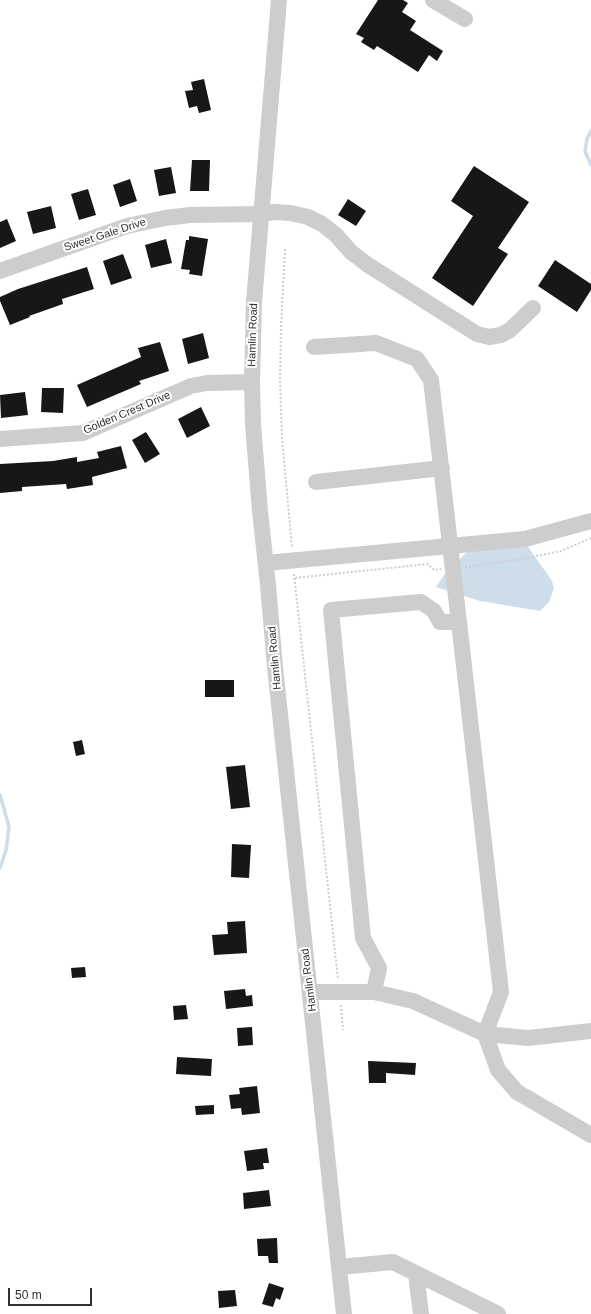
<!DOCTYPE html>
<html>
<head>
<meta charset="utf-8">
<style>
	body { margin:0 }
	#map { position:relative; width:591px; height:1314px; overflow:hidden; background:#fff; font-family:Helvetica,sans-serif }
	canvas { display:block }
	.scale { position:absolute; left:8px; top:1288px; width:84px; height:18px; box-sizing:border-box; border:2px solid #303030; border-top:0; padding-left:5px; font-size:12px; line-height:14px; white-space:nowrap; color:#303030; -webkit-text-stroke:3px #fff; paint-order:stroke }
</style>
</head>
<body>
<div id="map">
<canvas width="591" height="1314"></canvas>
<div class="scale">50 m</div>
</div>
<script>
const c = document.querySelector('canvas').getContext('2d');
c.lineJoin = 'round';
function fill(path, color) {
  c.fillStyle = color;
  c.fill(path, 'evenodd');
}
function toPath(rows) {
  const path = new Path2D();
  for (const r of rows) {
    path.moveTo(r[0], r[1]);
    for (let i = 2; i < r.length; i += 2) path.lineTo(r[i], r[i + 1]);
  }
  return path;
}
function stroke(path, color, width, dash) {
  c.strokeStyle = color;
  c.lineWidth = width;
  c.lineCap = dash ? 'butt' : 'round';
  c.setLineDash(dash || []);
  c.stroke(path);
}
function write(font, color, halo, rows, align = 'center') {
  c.font = font + ' Helvetica,sans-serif';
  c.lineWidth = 4;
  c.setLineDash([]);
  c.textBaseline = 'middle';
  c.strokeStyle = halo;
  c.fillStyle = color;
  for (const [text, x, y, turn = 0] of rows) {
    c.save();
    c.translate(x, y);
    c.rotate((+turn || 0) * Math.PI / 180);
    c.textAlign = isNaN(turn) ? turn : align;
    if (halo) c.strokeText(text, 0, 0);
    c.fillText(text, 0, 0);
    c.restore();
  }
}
fill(toPath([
	[517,539,529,548,552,581,554,588,549,602,540,611,480,601,436,587,444,575,471,548]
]), '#cdddea');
stroke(toPath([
	[591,131,587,139,585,151,591,165],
	[0,795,9,827,6,850,0,868]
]), '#cdddea', 3.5);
fill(toPath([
	[378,0,403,0,408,3,402,12,416,21,410,30,443,51,437,61,429,55,418,72,377,46,374,50,361,42,364,38,356,34],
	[204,79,211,110,199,113,197,106,189,108,185,91,193,90,191,82],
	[192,160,210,160,209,191,190,191],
	[474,166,529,202,498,248,508,254,473,306,432,278,473,216,451,201],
	[171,167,176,193,159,196,154,170],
	[130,179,137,201,120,207,113,185],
	[88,189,96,215,79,220,71,194],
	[348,199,366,211,356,226,338,215],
	[51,206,56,228,33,234,27,212],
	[7,219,16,241,0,248,0,222],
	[189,236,208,239,202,276,189,274,190,270,181,269,186,240,189,240],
	[166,239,172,263,151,268,145,245],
	[123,254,132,278,111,285,103,261],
	[555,260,591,284,591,290,577,312,538,286],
	[87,267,94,289,62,299,63,304,29,316,30,317,10,325,0,301,0,297,18,289],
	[203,333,209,358,188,364,182,339],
	[160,342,169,371,139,381,141,384,87,407,77,385,141,357,138,348],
	[42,388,64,388,63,413,41,412],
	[25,392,28,415,1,418,0,395],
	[201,407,210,426,187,438,178,419],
	[146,432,160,454,145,463,132,440],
	[121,446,127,468,92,477,93,485,67,489,66,484,22,487,22,491,0,493,0,464,53,461,77,457,77,462,99,458,97,452],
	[205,680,234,680,234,697,205,697],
	[82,740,85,754,76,756,73,742],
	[245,765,250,807,231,809,226,767],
	[232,844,251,845,249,878,231,877],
	[245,921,247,953,214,955,212,935,228,934,227,922],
	[85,967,86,977,72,978,71,968],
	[245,989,246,996,252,995,253,1006,226,1009,224,991],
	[186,1005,188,1019,174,1020,173,1006],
	[252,1027,253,1045,238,1046,237,1028],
	[177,1057,212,1059,211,1076,176,1074],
	[368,1061,416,1063,415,1075,386,1073,386,1083,369,1083],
	[257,1086,260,1113,242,1115,241,1108,231,1109,229,1095,240,1094,239,1088],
	[214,1105,214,1114,196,1115,195,1106],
	[267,1148,269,1163,263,1163,264,1169,247,1171,244,1151],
	[269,1190,271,1206,244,1209,243,1193],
	[277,1238,278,1263,269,1263,268,1256,258,1256,257,1239],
	[269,1283,284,1288,280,1300,276,1298,273,1307,262,1304],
	[235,1290,237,1306,219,1308,218,1291]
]), '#171717');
stroke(toPath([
	[285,249,281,326,280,380,282,438,292,548],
	[465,567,516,560,561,551,591,538],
	[294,574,338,979],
	[295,578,428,564,434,570,441,569],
	[341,1005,343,1030]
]), '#cdcdcd', 2, [2, 2]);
stroke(toPath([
	[279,0,254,302,252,382,253,424,260,511,268,585,275,667,344,1314],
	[433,0,465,19],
	[0,271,127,226,165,218,190,215,261,214,274,212,291,213,308,217,322,224,336,235,351,252,368,265,477,334,489,337,501,335,510,330,533,308],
	[314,347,376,343,417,359,431,380,459,622],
	[0,439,83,433,191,386,207,383,252,382],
	[316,482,442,468],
	[266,563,525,539,591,521],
	[311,992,374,992,413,1001,485,1034,528,1038,591,1031],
	[374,992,379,968,363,938,331,610,421,602,434,611,440,622,459,622,501,992,485,1034,498,1070,517,1092,591,1135],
	[339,1267,393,1262,498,1314],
	[416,1274,421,1314]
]), '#cdcdcd', 16);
write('11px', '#303030', '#fff', [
	["Sweet Gale Drive",105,235,-18],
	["Hamlin Road",253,335,-88],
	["Golden Crest Drive",127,413,-23],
	["Hamlin Road",275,658,-95],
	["Hamlin Road",309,980,-97]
]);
</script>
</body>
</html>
